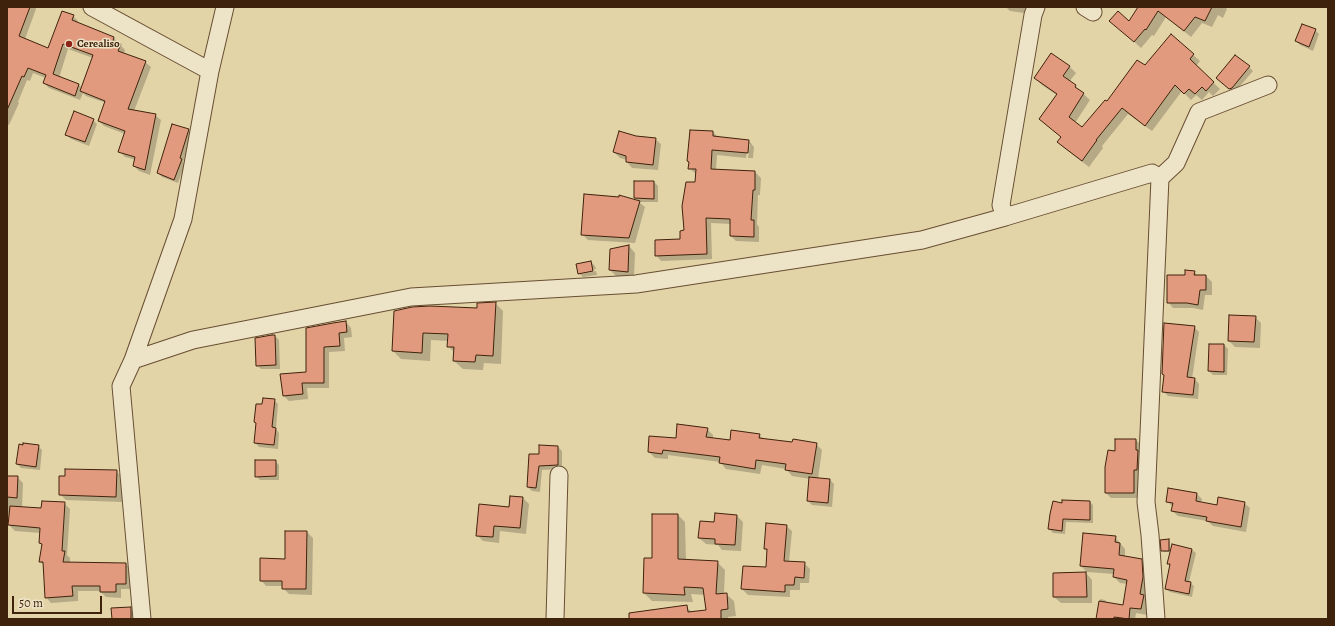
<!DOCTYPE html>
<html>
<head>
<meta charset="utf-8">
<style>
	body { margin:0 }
	#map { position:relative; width:1335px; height:626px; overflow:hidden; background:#e3d4a8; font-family:Alegreya,serif }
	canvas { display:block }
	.frame { position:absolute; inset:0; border:8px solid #3f220b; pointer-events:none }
	.scale { position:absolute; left:12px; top:596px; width:90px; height:18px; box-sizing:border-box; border:2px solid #3f220b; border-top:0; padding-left:5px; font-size:12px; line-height:14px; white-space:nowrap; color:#3f220b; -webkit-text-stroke:3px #ede3c6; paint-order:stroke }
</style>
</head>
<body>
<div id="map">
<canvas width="1335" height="626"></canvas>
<div class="frame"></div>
<div class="scale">50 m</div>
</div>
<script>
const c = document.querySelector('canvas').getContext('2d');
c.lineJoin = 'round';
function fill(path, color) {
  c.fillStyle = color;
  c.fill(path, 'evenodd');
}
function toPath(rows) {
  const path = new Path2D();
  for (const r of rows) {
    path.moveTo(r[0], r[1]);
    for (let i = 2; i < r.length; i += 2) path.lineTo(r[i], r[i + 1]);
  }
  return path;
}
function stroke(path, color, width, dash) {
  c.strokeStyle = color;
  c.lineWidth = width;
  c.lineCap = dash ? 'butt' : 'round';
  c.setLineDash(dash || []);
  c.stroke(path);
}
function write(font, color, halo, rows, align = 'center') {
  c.font = font + ' Alegreya,serif';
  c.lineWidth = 3;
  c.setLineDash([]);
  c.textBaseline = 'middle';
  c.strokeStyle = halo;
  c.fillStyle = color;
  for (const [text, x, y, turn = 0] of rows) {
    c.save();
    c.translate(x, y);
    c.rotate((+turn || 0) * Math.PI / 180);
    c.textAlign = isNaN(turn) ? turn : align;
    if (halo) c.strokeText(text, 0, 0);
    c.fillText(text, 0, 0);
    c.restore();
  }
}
fill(toPath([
	[7,7,35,7,36,9,25,39,48,49,73,16,78,21,77,24,114,38,125,50,124,54,145,62,151,67,134,111,155,115,161,120,150,175,139,171,134,166,136,160,125,157,120,152,125,134,104,126,99,121,106,103,86,96,83,93,80,100,49,88,44,83,46,78,33,73,30,81,27,80,18,102,19,103,9,125,7,124],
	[68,49,93,58,82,88,79,85,59,78],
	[1006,7,1032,7,1031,14,1010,11],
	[1139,7,1225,7,1227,9,1223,18,1218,15,1212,27,1202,23,1191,37,1166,17,1154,36,1152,35,1141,48,1111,21,1130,22],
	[1315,30,1319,34,1313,51,1300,45,1296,41],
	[1171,36,1200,61,1196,66,1220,89,1213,96,1209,92,1202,100,1196,95,1191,100,1182,91,1152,131,1128,114,1102,146,1103,148,1089,167,1064,148,1058,142,1061,137,1058,96,1042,85,1035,78,1069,66,1076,73,1069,82,1075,86,1090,100,1075,123,1082,129,1107,103,1145,67],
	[1249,67,1253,71,1234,93,1217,78],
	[93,120,97,124,89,146,71,139,67,135],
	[188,130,192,134,183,162,185,164,178,183,162,177,158,173],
	[713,132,719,138,749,141,754,147,753,158,748,158,750,144,748,144,746,158,717,155,716,170,755,172,761,178,760,195,758,195,757,224,759,227,759,242,736,241,731,236,731,224,711,223,712,259,661,261,656,255,682,240,685,231,696,183,696,174,689,168,690,164,688,161],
	[636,137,655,139,661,144,658,170,632,168,627,162,627,160,620,158,614,152],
	[635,182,654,182,658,186,658,202,639,202,645,207,635,243,588,240,582,234,639,202,635,198],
	[629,246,635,253,634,277,616,276,610,270,611,250],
	[591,262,595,266,596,269,581,272,581,274,596,271,597,275,583,277,579,273],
	[1194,272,1198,276,1206,276,1212,282,1212,295,1205,295,1203,310,1193,308,1173,308,1168,302,1186,276],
	[495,303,503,311,501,364,484,363,483,370,463,369,454,361,455,353,448,346,449,341,431,340,430,361,401,359,393,351,395,311,478,310],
	[1255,317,1261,323,1260,348,1235,347,1229,341],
	[346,322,351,328,352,337,344,338,345,351,329,352,329,388,307,388,308,399,289,401,284,396,307,373,307,329],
	[1194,327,1199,332,1192,379,1195,379,1199,384,1198,399,1168,396,1163,391,1165,376,1163,374],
	[275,336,279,340,280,369,261,369,257,365,256,339],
	[1224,345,1228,349,1227,375,1213,375,1209,371],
	[274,400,278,404,276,429,279,433,278,449,259,447,255,443,257,424,263,405],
	[707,429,713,435,713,439,731,442,759,435,764,439,793,443,816,444,822,450,818,479,830,480,834,484,832,507,812,505,808,501,810,479,792,476,786,469,762,465,760,474,726,469,720,462,668,455,668,459,655,458,649,452,676,439],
	[1116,440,1136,440,1141,445,1142,474,1138,474,1139,498,1111,498,1106,493,1116,452],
	[38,446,42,450,40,470,21,468,17,464],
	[558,447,562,451,562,469,542,470,540,492,532,491,528,487,540,455],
	[275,461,279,465,279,480,260,480,256,476],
	[116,471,123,478,122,502,66,500,60,494],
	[7,477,17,477,23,483,22,508,42,510,64,503,70,509,67,555,70,558,70,563,126,564,132,570,131,589,121,589,121,598,106,597,100,591,78,591,78,601,51,603,46,597,44,565,40,562,43,546,40,543,41,533,15,531,9,525,10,522,7,522],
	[1197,494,1202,499,1201,503,1217,506,1244,503,1250,508,1246,532,1213,526,1207,521,1178,516,1172,511,1173,507,1167,501],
	[523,498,529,504,526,534,500,531,499,543,483,541,477,535],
	[1090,502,1093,505,1093,523,1066,522,1065,534,1053,533,1049,529,1062,505],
	[716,514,737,516,743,522,741,551,722,550,718,545,706,544,699,538,715,523],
	[678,515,685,522,686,561,717,562,725,570,724,594,726,594,734,601,736,616,728,617,728,619,645,619,686,607,692,612,707,611,705,595,691,594,693,602,652,601,644,593,653,559],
	[786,526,792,531,789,562,804,563,810,569,809,583,800,583,800,590,790,590,790,597,748,595,742,589,767,568,768,552,765,548],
	[286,532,307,532,313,538,312,595,289,594,283,588,283,586,266,586,261,580,286,560],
	[1115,537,1125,549,1125,557,1141,560,1147,566,1148,583,1146,598,1149,602,1147,615,1136,613,1135,619,1097,619,1100,599,1105,600,1108,603,1124,606,1128,584,1120,583,1114,577,1114,574,1087,572,1081,566],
	[1168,540,1170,542,1170,552,1192,550,1196,553,1189,582,1194,586,1192,597,1170,592,1166,589,1171,566,1169,564,1171,552,1164,552,1162,550],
	[1086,573,1092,580,1092,603,1061,603,1054,597],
	[130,608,137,615,137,619,113,619]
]), '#0003');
const building = toPath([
	[7,7,30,7,19,36,48,48,62,11,74,15,72,20,114,37,113,41,121,44,118,51,146,61,128,109,156,114,145,170,133,166,135,157,118,152,125,131,98,121,105,101,80,91,93,55,63,44,53,74,79,84,75,96,43,83,46,75,28,68,24,77,22,76,7,110,7,7],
	[1138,7,1212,7,1205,21,1195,17,1184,31,1158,11,1146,30,1145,29,1134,42,1109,21,1118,11,1129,21,1138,7],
	[1302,24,1316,29,1309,47,1295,41,1302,24],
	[1171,34,1194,54,1190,59,1214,82,1206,91,1202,87,1195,94,1189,89,1184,94,1175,85,1145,126,1122,108,1096,140,1097,140,1082,161,1057,142,1061,137,1039,119,1057,94,1034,78,1051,53,1070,66,1063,76,1076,85,1075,87,1084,93,1069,117,1082,127,1105,100,1107,101,1137,60,1145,65,1171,34],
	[1235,55,1250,66,1232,88,1229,89,1216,78,1235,55],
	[74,111,94,119,85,142,65,135,74,111],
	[172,124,189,129,180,158,182,159,174,180,157,173,172,124],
	[690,130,713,131,713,136,749,140,748,153,712,150,711,169,755,171,755,190,753,190,751,220,754,220,754,237,730,236,730,219,706,218,707,254,655,256,655,240,680,239,680,231,684,230,682,206,686,182,695,182,696,169,688,169,689,162,687,161,690,130],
	[619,131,636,136,656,138,653,165,626,162,626,156,613,152,619,131],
	[634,181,654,181,654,199,634,198,634,181],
	[584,194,619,197,619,195,640,201,629,238,581,235,584,194],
	[629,245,628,272,609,270,610,249,629,245],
	[591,261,593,271,578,274,576,264,591,261],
	[1185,270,1195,271,1194,275,1206,275,1206,290,1200,290,1198,305,1187,303,1167,303,1167,275,1185,275,1185,270],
	[496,302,493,356,476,355,475,362,453,361,454,347,447,347,448,334,423,333,422,353,392,351,394,311,412,307,430,306,477,308,477,303,496,302],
	[1229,315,1256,316,1254,342,1228,341,1229,315],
	[346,321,347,332,339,333,340,346,324,347,324,383,302,383,303,394,283,396,280,374,306,372,306,328,333,323,346,321],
	[1164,323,1195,326,1187,377,1195,378,1193,395,1162,392,1164,375,1162,374,1164,323],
	[272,335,275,335,276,365,256,366,255,338,272,335],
	[1209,344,1224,344,1224,372,1208,371,1209,344],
	[263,398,275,399,272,427,276,428,274,445,254,443,256,423,254,422,256,404,262,404,263,398],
	[677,424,708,428,706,437,730,440,731,430,760,434,759,438,792,442,793,439,817,443,812,474,785,470,786,464,756,460,755,469,719,463,720,457,663,450,662,454,648,452,649,436,676,438,677,424],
	[1115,439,1136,439,1136,450,1138,450,1137,470,1134,470,1134,493,1105,493,1105,467,1108,450,1115,451,1115,439],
	[23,443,39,445,36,467,16,464,19,444,23,445,23,443],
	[539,445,558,446,558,465,539,466,536,488,527,487,529,454,539,454,539,445],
	[255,460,276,460,276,476,255,477,255,460],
	[65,469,117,470,116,497,59,495,59,476,65,476,65,469],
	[7,476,18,476,17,498,7,497,7,476],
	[809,477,830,479,828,503,807,501,809,477],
	[1168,488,1197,493,1196,501,1217,505,1218,497,1245,502,1241,527,1206,521,1207,517,1171,511,1173,503,1166,502,1168,488],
	[510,496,523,497,520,528,494,526,493,537,476,536,479,504,509,507,510,496],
	[1062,500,1090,501,1090,520,1063,519,1062,531,1048,529,1050,514,1053,501,1062,503,1062,500],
	[42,501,65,502,62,551,65,551,63,562,126,563,126,584,116,584,116,592,100,592,100,586,72,586,73,596,45,598,43,562,39,562,42,544,39,543,40,528,8,525,10,506,41,508,42,501],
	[715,513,737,515,735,545,715,544,715,539,698,538,700,521,714,522,715,513],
	[652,514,678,514,678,559,718,561,716,594,727,593,728,609,721,610,721,619,629,619,629,613,687,605,688,612,706,610,703,588,684,587,685,595,643,593,644,558,652,558,652,514],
	[766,523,787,525,784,561,805,562,804,578,795,577,794,585,785,585,785,592,741,589,743,566,766,567,767,549,764,549,766,523],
	[285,531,307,531,306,589,282,589,282,581,260,581,260,558,285,559,285,531],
	[1083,533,1116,536,1115,542,1120,543,1119,555,1142,559,1143,577,1140,594,1144,595,1141,609,1130,608,1129,619,1114,617,1114,619,1096,619,1099,601,1123,605,1127,580,1113,577,1114,569,1080,566,1083,533],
	[1169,539,1169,551,1161,551,1160,540,1169,539],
	[1172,544,1192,549,1185,581,1191,582,1189,594,1165,589,1170,564,1167,564,1172,544],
	[1086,572,1087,597,1053,597,1053,573,1086,572],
	[131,607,131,619,112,619,111,608,131,607]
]);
fill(building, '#e29a7f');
stroke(building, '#3f220b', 1);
const minor = toPath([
	[92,7,210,71],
	[1036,7,1033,15,1001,205,1005,217,1152,173,1160,178,1146,502,1150,535,1156,619],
	[1085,7,1093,12],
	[1160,178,1176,163,1199,112,1268,85],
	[133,360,183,219,210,71,225,7],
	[142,619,121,386,133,360,193,340,411,297,636,284,922,240,1005,217],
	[555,619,559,475]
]);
stroke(minor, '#684e32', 19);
stroke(minor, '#ede3c6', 17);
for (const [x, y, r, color] of [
	[69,44,4,"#8f2418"]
]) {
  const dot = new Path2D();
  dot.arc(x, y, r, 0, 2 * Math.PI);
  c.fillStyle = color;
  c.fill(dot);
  stroke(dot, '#ede3c6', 1.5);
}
write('bold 11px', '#3f220b', '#ede3c6', [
	["Cerealiso",77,44]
], 'left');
</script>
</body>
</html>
